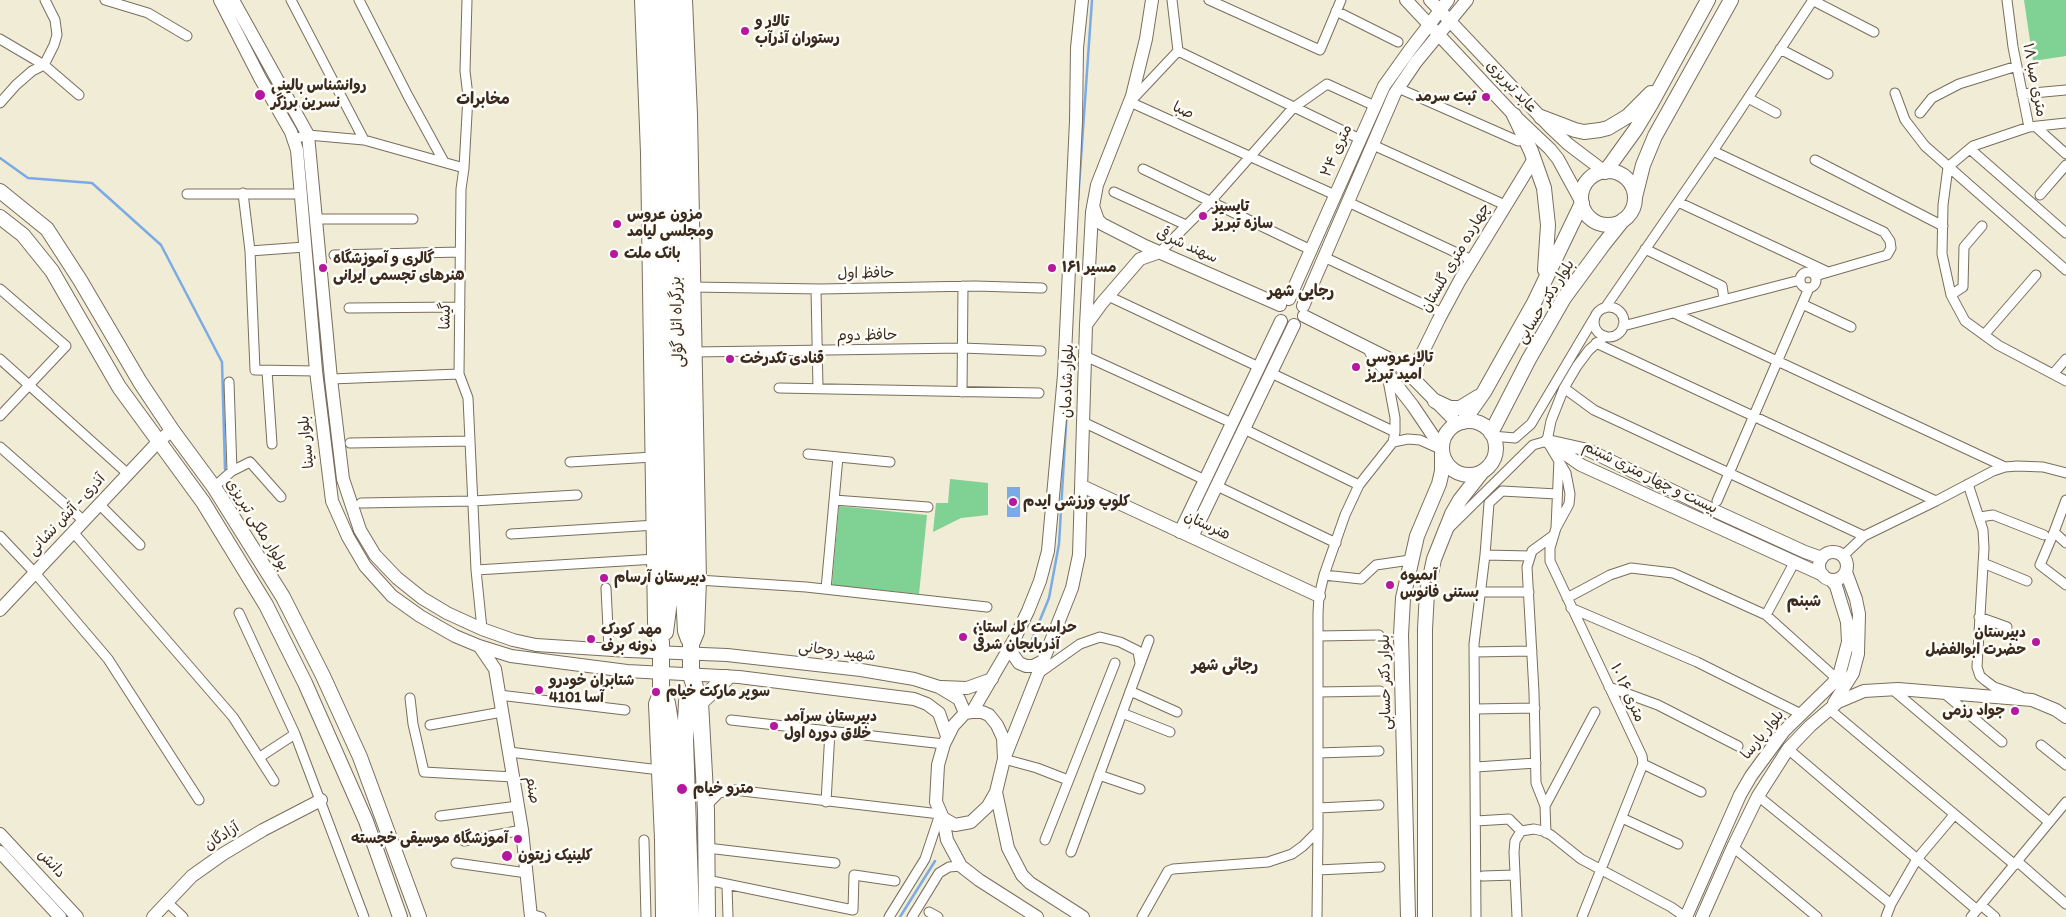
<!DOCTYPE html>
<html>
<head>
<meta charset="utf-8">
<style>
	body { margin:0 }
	canvas { display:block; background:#f0ecd5 }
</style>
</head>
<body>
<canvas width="2066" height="917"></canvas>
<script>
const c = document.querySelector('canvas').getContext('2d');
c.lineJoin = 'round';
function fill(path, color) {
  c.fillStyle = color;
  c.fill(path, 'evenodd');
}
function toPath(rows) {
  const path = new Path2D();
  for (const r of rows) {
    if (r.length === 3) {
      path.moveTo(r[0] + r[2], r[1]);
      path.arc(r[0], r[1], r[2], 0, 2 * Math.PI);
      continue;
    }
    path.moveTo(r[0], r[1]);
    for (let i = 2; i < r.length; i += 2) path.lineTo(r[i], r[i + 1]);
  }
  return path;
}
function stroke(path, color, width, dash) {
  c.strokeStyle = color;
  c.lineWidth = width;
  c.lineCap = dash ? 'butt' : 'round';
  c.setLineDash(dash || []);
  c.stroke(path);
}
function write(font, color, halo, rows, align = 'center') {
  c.font = font + ' Itim,"Playpen Sans Arabic",sans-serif';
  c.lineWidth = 5;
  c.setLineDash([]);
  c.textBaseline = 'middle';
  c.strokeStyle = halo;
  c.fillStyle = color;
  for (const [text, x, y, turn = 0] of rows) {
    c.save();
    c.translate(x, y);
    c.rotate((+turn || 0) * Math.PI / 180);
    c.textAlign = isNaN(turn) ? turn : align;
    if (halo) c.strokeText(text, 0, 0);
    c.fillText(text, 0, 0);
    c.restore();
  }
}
fill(toPath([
	[2024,0,2066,0,2066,56,2033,61],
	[950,479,988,483,988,515,961,518,933,532,936,503,948,503],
	[839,506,927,515,919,594,832,585]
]), '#7fd294');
fill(toPath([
	[1007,487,1020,487,1020,517,1007,517]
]), '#7babe6');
stroke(toPath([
	[0,158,28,178,92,183,161,245,222,362,225,469],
	[1078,201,1092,0],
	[1027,652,1049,598,1059,544,1067,408],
	[900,917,935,861]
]), '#7babe6', 2.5);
const street = toPath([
	[105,0,148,13,187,36],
	[291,0,364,140],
	[359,0,408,96,444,162],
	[467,0,465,71,468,96,464,168,461,189,459,374,468,398,476,570,482,629],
	[1172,0,1178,51,1130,102,1335,195],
	[1209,0,1320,50,1341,0],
	[1812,0,1874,32],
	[2007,0,2013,47,2029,127],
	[1336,11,1398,42],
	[0,39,44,65,54,45,57,35,55,20,45,0],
	[1780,49,1828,74],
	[1178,51,1360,139],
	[1398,88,1518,141],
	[1895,93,1905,120,1925,146,2066,270],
	[2022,94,2066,90],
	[1748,98,1776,113],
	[0,103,16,85,32,71,44,65,79,95],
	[1920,113,1932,98,1959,84,2017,66],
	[2066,123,2029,127,1973,146,1948,167,1943,205,1942,254,1951,295,1965,321,1998,345,2066,381],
	[2036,127,2066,154],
	[294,139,308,135,364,140,464,168],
	[1373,145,1505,205],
	[1970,149,2066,233],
	[1713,151,1884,232,1890,241,1891,248,1887,255,1815,276],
	[1815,160,1943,226],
	[1143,169,1311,250],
	[1114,192,1186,225],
	[243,193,250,251,255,370,316,371],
	[187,194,301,194],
	[2040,195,2066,165],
	[1348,202,1472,260],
	[1678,202,1828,272],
	[316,219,413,219],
	[1645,249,1722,286,1724,299],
	[250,251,305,247],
	[1160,252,1210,202,1293,108,1327,84,1375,106],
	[334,255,460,252],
	[1324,257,1442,313],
	[1808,280,8],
	[691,287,821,289,975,286,1042,288],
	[0,289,66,346,0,416],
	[816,289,818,388],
	[1951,295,1963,287,1964,247,1982,226],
	[1108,296,1259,367],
	[1802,304,1851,327],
	[1609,322,15],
	[349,308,460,307],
	[1605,308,1713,151,1813,0],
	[1674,313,2005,467],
	[1623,326,1800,280],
	[1984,335,2036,275],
	[1596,343,1936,501],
	[694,352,962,348,1041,351],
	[1085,356,1232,423],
	[0,359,128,474],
	[267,371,272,444],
	[1271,373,1395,432],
	[2053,374,2066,359],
	[331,379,459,374],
	[229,382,232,471],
	[779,388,1039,393],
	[1564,388,1594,410,1864,536],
	[962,392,963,286],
	[1083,422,1205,480],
	[1244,429,1359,485],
	[1492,436,1515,438,1531,424,1594,318],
	[1393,442,1408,439,1420,440,1440,449],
	[350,443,470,441],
	[0,447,84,521],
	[808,454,890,462],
	[570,462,653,457],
	[1968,484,1983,530,1984,548,1977,667,1980,676,1986,681,1994,687,2020,696],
	[1217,486,1336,543],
	[214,487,232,471,250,462,281,497],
	[834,500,928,507],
	[2066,500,2054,532,2066,543],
	[1717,501,1809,288],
	[361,503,473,501,577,495],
	[99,504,140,545],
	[1980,517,1993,515,2044,535],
	[1450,527,1533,445,1547,441],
	[1556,528,1559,459],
	[73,532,233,717,274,781],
	[2054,532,2040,565,2066,585],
	[511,534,656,525],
	[0,536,35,573,108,659,199,800],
	[1485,555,1530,556],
	[1843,556,1864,536,1936,501,1993,471,2005,467,2017,466,2043,467,2066,473],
	[1983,563,2027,581],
	[476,570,656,559],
	[1324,575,1361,579,1376,565,1410,560],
	[698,580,806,587,987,607],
	[606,588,609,649],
	[826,589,838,457],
	[1481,592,1529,592],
	[1567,598,1610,575,1631,568,1673,573,1766,615,1836,678],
	[1571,608,1697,662,1801,714],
	[239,613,295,734,364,917],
	[1766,615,1794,563],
	[1979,617,2007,627],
	[1318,636,1379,635],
	[1474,652,1532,651],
	[1039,673,1080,644,1100,637,1120,642,1138,651,1140,663],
	[1609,687,1658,705,1738,746],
	[1892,689,2049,822],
	[1130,691,1177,712],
	[1318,692,1380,691],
	[1944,693,2002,742],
	[499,695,625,710],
	[410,698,413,724,424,772,513,777],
	[1475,709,1535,708],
	[1829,709,2015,865],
	[1122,713,1170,732],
	[731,720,944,744],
	[430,725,502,712],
	[2041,745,2066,765],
	[1788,749,1977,910],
	[509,752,660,770],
	[1318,753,1379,751],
	[260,757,295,734],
	[1004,759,1037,768,1068,780],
	[1643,764,1701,792],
	[1476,767,1536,763],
	[1099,775,1140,789],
	[1758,796,1891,904],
	[826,802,830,731],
	[706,806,719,793,734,790,940,814,925,859,889,917],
	[1545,806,1595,712],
	[1318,808,1379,805],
	[440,816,518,806],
	[1622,818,1678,844],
	[1476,821,1509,819,1521,831],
	[1521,831,1534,829,1543,831,1551,835,1581,859,1671,907,1685,917],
	[1546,833,1545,806,1536,783,1534,692,1527,567,1532,551,1554,535],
	[644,840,646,917],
	[1045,840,1115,663],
	[464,841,522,830],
	[1733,847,1817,917],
	[707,848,835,863],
	[1071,852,1149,640],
	[2018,862,2066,904],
	[456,863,527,873],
	[1318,870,1380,867],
	[1483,876,1515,875],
	[707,880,853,910,854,875,895,881],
	[727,886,728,917],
	[167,902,183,917],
	[1981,905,1995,917],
	[929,912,938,917],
	[531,914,541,917],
	[912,917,939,873,949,867,961,866],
	[1142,917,1168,871,1173,869,1268,862,1292,854,1303,846,1318,831,1318,613,1319,596,1324,575,1345,515,1359,485,1393,442,1395,432,1395,418,1387,375],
	[1317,917,1318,831],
	[1476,917,1474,644,1485,555,1489,503,1502,491,1557,494],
	[1517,917,1514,852,1515,841,1521,831],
	[1582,917,1643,764,1642,756,1550,561,1550,548,1556,528,1569,504,1570,494,1566,473,1547,441,1551,421,1564,388,1577,366,1589,350,1605,336],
	[1886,917,1891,904,1917,859,1954,815],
	[1971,917,2066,802]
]);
const secondary = toPath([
	[220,0,260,78,291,132,297,150,316,371,332,501,348,537,365,566,392,596,420,616,455,636,479,646,511,656,627,671,739,677,914,699,927,704,939,713,947,736],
	[233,0,308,135,331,379,343,479,360,530,375,555,397,578,422,598,447,613,482,629,513,640,536,645,629,651,727,655,861,670,914,679,939,687,959,699,965,713],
	[1406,0,1514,115,1550,149,1558,159,1582,203],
	[1430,0,1550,127,1568,144,1605,172],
	[1093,206,1098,220,1102,224,1145,246,1280,305],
	[1289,299,1384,86,1409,51,1448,0],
	[1303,306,1395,93,1416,62,1467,0],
	[1304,316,1394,361,1411,376,1458,424],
	[1086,325,1102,303,1140,259,1160,252],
	[1371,352,1413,406,1442,449],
	[1411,376,1439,319,1460,280,1534,159],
	[1547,441,1581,465,1823,575],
	[1552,442,1588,450,1713,510,1805,552,1822,558],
	[1082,486,1319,596],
	[1180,532,1281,321],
	[1192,537,1294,325],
	[1833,566,14],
	[0,610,158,442,172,430],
	[480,647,495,669,522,830,531,917],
	[1009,649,1019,663,1026,666,1033,666,1043,661],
	[941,687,967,688,992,679],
	[1834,703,1853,673,1858,654,1859,614,1856,599,1846,572],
	[972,712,1014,640,1028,611,1040,581,1048,551,1064,375,1076,121,1077,48,1082,0],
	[972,712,982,712,989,715,997,725,1003,738,1004,759,996,792,988,806,971,822,955,825,943,818,936,802,938,765,944,744,953,726,965,713,972,712],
	[1004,759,1072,588,1079,555,1086,325,1092,212,1097,185,1132,96,1146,39,1152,0],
	[996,792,1008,848,1022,875,1030,883,1083,917],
	[943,818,947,840,961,866,979,880,1037,917],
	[0,834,77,917],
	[0,852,60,917],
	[153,917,192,876,223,854,263,830,321,800],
	[1686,917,1740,795,1751,776,1784,731,1833,683,1840,672,1848,642,1847,622,1836,586,1831,580],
	[1702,917,1733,847,1758,796,1788,749,1810,726,1838,702,1864,691,1898,689,2032,700,2056,710,2066,717]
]);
const primary = toPath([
	[1514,115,1531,151,1544,188,1548,225,1545,270],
	[1541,117,1575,130,1584,132,1600,130,1608,128,1628,116,1651,93],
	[1608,198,27],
	[1605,172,1636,129,1651,104,1708,0],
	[0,191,47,229,80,280,140,382,172,430,214,487,283,597,323,676,360,757,419,917],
	[1635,197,1643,165,1655,136,1731,0],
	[0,217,23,235,52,271,119,387,203,502,266,605,305,683,366,821,400,917],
	[1435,401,1450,408,1460,408,1478,397],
	[1469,448,27],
	[1463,422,1484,392,1534,303,1582,203],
	[1491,433,1529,359,1564,298,1603,245,1623,220],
	[1408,917,1401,635,1403,598,1417,536,1439,484,1442,471,1442,453],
	[1425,917,1425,629,1427,592,1434,559,1452,514,1460,500,1482,472]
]);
const highway = toPath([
	[643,0,649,153,656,622,657,631,661,642,661,694,657,704,663,839,664,917],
	[657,0,663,129,669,468,670,593,665,632],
	[669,0,676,132,675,225,684,594,686,631,689,639],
	[684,0,689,115,698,580,696,632,691,644,691,675,700,702,706,811,707,917],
	[664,698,667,703,672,734,678,917],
	[700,702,726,678],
	[691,917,685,740,687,702,695,688]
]);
stroke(street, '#7a6e5e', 11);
stroke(secondary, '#7a6e5e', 14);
stroke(primary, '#7a6e5e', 16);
stroke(highway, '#7a6e5e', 18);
stroke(street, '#fff', 9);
stroke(secondary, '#fff', 12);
stroke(primary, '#fff', 14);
stroke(highway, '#fff', 16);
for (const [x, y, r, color] of [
	[745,31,5,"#b5179e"],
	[260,95,6,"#b5179e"],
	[1486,97,5,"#b5179e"],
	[1203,216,5,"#b5179e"],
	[617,224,5,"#b5179e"],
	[614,254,5,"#b5179e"],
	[323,268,5,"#b5179e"],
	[1052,268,5,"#b5179e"],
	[730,359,5,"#b5179e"],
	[1356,367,5,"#b5179e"],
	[1013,502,5,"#b5179e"],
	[604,578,5,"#b5179e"],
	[1390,585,5,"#b5179e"],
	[963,637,5,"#b5179e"],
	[591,639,5,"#b5179e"],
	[2036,642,5,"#b5179e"],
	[539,690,5,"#b5179e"],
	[656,692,5,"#b5179e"],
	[2015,711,5,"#b5179e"],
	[774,726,5,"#b5179e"],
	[682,789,6,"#b5179e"],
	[518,839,5,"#b5179e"],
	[507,856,6,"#b5179e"]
]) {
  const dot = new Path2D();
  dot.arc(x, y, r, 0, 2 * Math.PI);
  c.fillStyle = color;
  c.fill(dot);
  stroke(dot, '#fdfcf7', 2);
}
write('bold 15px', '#3b2a1e', '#fdfcf7', [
	["تالار و",755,22],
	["رستوران آذرآب",755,39],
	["روانشناس بالینی",271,86],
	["نسرین برزگر",271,103],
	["ثبت سرمد",1476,97,"right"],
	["تایسیز",1213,207],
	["سازه تبریز",1213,224],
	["مزون عروس",627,215],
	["ومجلسی لیامد",627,232],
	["بانک ملت",624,254],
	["گالری و آموزشگاه",333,259],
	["هنرهای تجسمی ایرانی",333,276],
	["مسیر ۱۶۱",1062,268],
	["تالارعروسی",1366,358],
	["امید تبریز",1366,375],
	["قنادی تکدرخت",740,359],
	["کلوپ ورزشی ایدم",1023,502],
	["آبمیوه",1400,576],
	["بستنی فانوس",1400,593],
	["دبیرستان آرسام",614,578],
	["حراست کل استان",973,628],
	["آذربایجان شرقی",973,645],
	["مهد کودک",601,630],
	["دونه برف",601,647],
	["دبیرستان",2026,633,"right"],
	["حضرت ابوالفضل",2026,650,"right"],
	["شتابران خودرو",549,681],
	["4101 آسا",549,698],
	["سوپر مارکت خیام",666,692],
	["جواد رزمی",2005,711,"right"],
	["دبیرستان سرآمد",784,717],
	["خلاق دوره اول",784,734],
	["مترو خیام",693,789],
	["آموزشگاه موسیقی خجسته",508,839,"right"],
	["کلینیک زیتون",518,856]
], 'left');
write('15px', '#3b2a1e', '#fdfcf7', [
	["متری صبا ۱۸",2034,80,79],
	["عابد تبریزی",1511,87,46],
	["صبا",1183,111,25],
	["۲۴ متری",1337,151,-66],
	["سهند شرقی",1187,246,24],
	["چهارده متری گلستان",1456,258,-60],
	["حافظ اول",866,274,-1],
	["بلوار دکتر حسابی",1546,302,-58],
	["گیشا",446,316,-89],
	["بزرگراه ائل گؤلی",678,322,-92],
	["حافظ دوم",867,336,-1],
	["بلوار شادمان",1068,381,-88],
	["بلوار سینا",307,442,-96],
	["بیست و چهار متری شبنم",1650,478,26],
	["آذرى - آتش نشانى",67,515,-47],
	["بولوار ملکی تبریزی",257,525,58],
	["هنرستان",1207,526,25],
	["شهید روحانی",837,652,7],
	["بلوار دکتر حسابی",1386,682,-91],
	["۱۰ متری ۱۶",1627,693,65],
	["بلوار پارسا",1763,735,-51],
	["صنم",532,790,80],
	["آزادگان",222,837,-33],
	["دانش",51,864,47]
]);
write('bold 16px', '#3b2a1e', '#fdfcf7', [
	["مخابرات",483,100],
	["رجایی شهر",1301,292],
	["شبنم",1804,602],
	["رجائی شهر",1225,666]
]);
</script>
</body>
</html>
